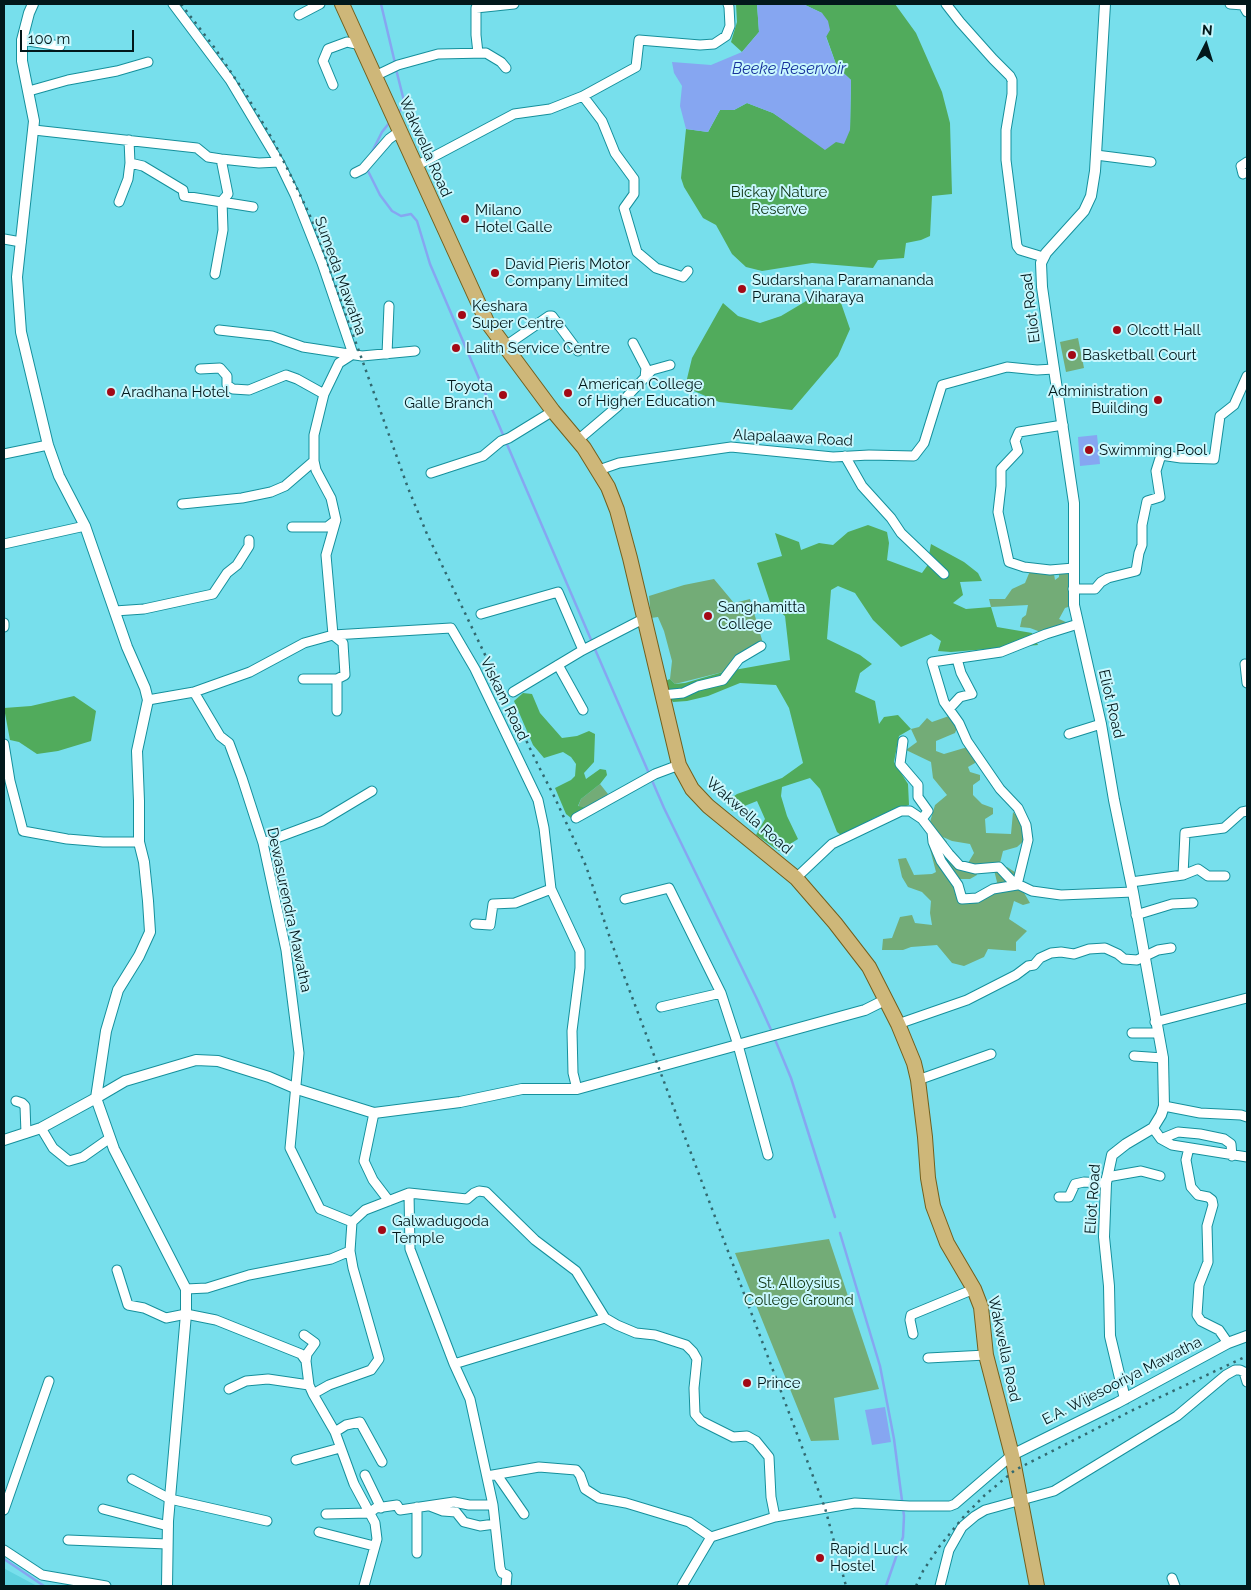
<!DOCTYPE html>
<html>
<head>
<meta charset="utf-8">
<style>
	body { margin:0 }
	#map { position:relative; width:1251px; height:1590px; overflow:hidden; background:#77dfec; font-family:Raleway,sans-serif }
	canvas { display:block }
	.frame { position:absolute; inset:0; border:5px solid #02181b; pointer-events:none }
	.north { position:absolute; left:1181px; top:20px; width:50px; height:50px; -webkit-text-stroke:4px #c8f7fd; paint-order:stroke; rotate:5deg; font-size:14px; font-weight:700; line-height:20px; text-align:center; color:#02181b }
	.north::after { content:''; display:block; margin:auto; width:18px; height:22px; background:#02181b; clip-path:polygon(50% 0,100% 100%,50% 72%,0 100%) }
	.scale { position:absolute; left:20px; top:30px; width:114px; height:22px; box-sizing:border-box; border:2px solid #02181b; border-top:0; padding-left:6px; font-size:15px; line-height:18px; white-space:nowrap; color:#02181b; -webkit-text-stroke:4px #c8f7fd; paint-order:stroke }
</style>
</head>
<body>
<div id="map">
<canvas width="1251" height="1590"></canvas>
<div class="frame"></div>
<div class="north">N</div>
<div class="scale">100 m</div>
</div>
<script>
const c = document.querySelector('canvas').getContext('2d');
c.lineJoin = 'round';
function fill(path, color) {
  c.fillStyle = color;
  c.fill(path, 'evenodd');
}
function toPath(rows) {
  const path = new Path2D();
  for (const r of rows) {
    path.moveTo(r[0], r[1]);
    for (let i = 2; i < r.length; i += 2) path.lineTo(r[i], r[i + 1]);
  }
  return path;
}
function stroke(path, color, width, dash) {
  c.strokeStyle = color;
  c.lineWidth = width;
  c.lineCap = dash ? 'butt' : 'round';
  c.setLineDash(dash || []);
  c.stroke(path);
}
function write(font, color, halo, rows, align = 'center') {
  c.font = font + ' Raleway,sans-serif';
  c.lineWidth = 4;
  c.setLineDash([]);
  c.textBaseline = 'middle';
  c.strokeStyle = halo;
  c.fillStyle = color;
  for (const [text, x, y, turn = 0] of rows) {
    c.save();
    c.translate(x, y);
    c.rotate((+turn || 0) * Math.PI / 180);
    c.textAlign = isNaN(turn) ? turn : align;
    if (halo) c.strokeText(text, 0, 0);
    c.fillText(text, 0, 0);
    c.restore();
  }
}
fill(toPath([
	[4,1568,7,1570,37,1586,4,1586]
]), '#5ed1df');
fill(toPath([
	[1078,338,1084,368,1066,372,1060,342],
	[1030,571,1054,574,1055,580,1059,577,1059,571,1072,571,1080,575,1076,586,1074,605,1065,608,1059,619,1068,623,1046,634,1030,628,1020,627,1022,618,1026,615,1028,605,991,607,989,599,1005,599,1012,589,1025,583],
	[714,579,734,603,750,599,765,650,739,657,723,672,675,684,670,679,672,661,664,631,658,617,651,618,649,596,684,585],
	[949,716,959,723,955,733,936,741,936,751,944,754,971,746,978,756,975,763,968,767,970,772,980,775,980,780,973,785,973,795,982,804,993,808,993,814,985,819,986,833,1011,834,1013,812,1026,825,1027,838,1017,847,1003,851,999,867,1007,867,1018,874,1023,891,1030,903,1023,905,1014,901,1009,919,1027,931,1016,942,1016,951,988,949,984,957,964,966,952,963,937,945,911,947,903,950,882,950,883,939,892,938,900,917,912,915,915,923,932,925,930,913,931,901,922,892,908,887,902,877,898,859,906,858,914,875,932,874,936,872,929,845,942,837,932,832,930,822,935,805,947,795,933,778,931,762,906,750,917,742,911,729,919,727,927,718,932,722],
	[943,837,952,841,970,844,974,853,968,863,975,869,966,871,944,851,947,842],
	[975,870,994,870,997,882,993,889,960,899,960,879,970,879,977,875],
	[600,784,608,794,607,797,587,810,578,807,581,799],
	[829,1239,879,1389,834,1398,839,1440,811,1441,735,1253]
]), '#73ac77');
fill(toPath([
	[736,4,757,4,759,32,742,52,731,42,737,22],
	[803,4,895,4,916,33,942,92,950,123,952,194,932,196,930,236,921,240,906,243,904,258,878,260,873,268,812,263,762,271,746,267,732,254,716,225,703,218,684,187,681,178,686,129,708,132,720,110,734,110,747,103,773,113,797,129,850,130,851,80,837,67,826,36,822,13],
	[813,297,841,303,850,329,838,356,792,410,719,402,685,387,692,358,723,303,738,316,760,323,781,316],
	[868,525,887,532,889,543,887,560,922,573,927,566,931,544,964,562,978,573,982,581,960,582,963,595,953,603,966,609,991,607,997,627,1032,633,1038,645,951,652,938,651,941,641,931,634,901,647,873,620,855,593,838,586,831,590,827,639,860,655,872,664,860,673,855,692,875,701,879,724,884,717,898,715,911,729,899,736,894,762,908,784,909,805,874,818,842,836,837,832,820,789,810,778,782,787,781,796,787,816,798,839,779,851,756,835,765,819,757,801,732,811,727,801,737,794,782,778,803,763,789,708,776,685,740,683,708,696,687,701,673,702,662,686,665,681,670,679,675,684,685,683,723,672,790,660,785,616,771,605,757,563,782,556,775,533,799,542,801,550,819,543,833,545,848,532],
	[523,693,532,694,540,713,562,738,577,736,589,731,595,734,594,762,584,773,586,779,600,769,606,770,607,775,600,784,581,799,578,806,586,808,587,810,571,818,566,814,555,788,571,780,575,776,576,764,571,757,563,752,544,758,533,745,514,701],
	[74,696,96,711,91,741,58,751,37,754,19,742,10,740,4,708,31,706]
]), '#51ab5c');
fill(toPath([
	[757,4,803,4,822,13,828,21,830,30,826,37,837,67,851,80,850,130,844,144,836,142,825,150,773,113,747,103,734,110,720,110,708,132,686,129,680,106,682,86,674,73,672,62,711,65,742,52,759,32],
	[1097,435,1100,464,1080,466,1078,437],
	[885,1407,891,1442,872,1445,865,1410]
]), '#86a6f1');
stroke(toPath([
	[381,4,395,63],
	[396,69,405,105,397,114],
	[370,156,382,132,390,122],
	[366,167,380,195,392,211,401,216,411,214,417,221,430,264,504,437],
	[506,442,592,642],
	[594,647,664,808,757,999,772,1032],
	[774,1037,791,1078,835,1217],
	[840,1233,880,1366,894,1439,904,1516,903,1537,886,1586],
	[4,1559,44,1586]
]), '#86a6f1', 2.5);
const minor = toPath([
	[173,4,230,80,279,162,295,195,322,263,353,354,339,363,324,394,314,435,314,461,316,470,331,498,336,520,326,555,333,635,343,643,345,675,337,679,303,679],
	[946,4,960,22,993,59,1010,76,1012,80,1012,94,1006,130,1006,160,1017,246,1020,250,1043,257],
	[1230,4,1243,5,1247,12],
	[299,15,320,4],
	[22,40,60,46],
	[478,53,476,35,476,8,514,4],
	[375,76,398,65,438,54,486,53,501,62,506,68],
	[333,85,323,61,328,49,347,42,361,45],
	[29,91,68,80,117,71,148,62],
	[583,96,636,67,639,40,700,45,714,44,726,36,730,26,729,7,728,4],
	[34,130,197,148,208,157,221,159,259,163,279,162],
	[1096,155,1151,162],
	[130,163,143,166,183,190,184,196,253,207],
	[416,166,514,114,550,109,583,96,602,121,615,153,634,179,634,194,624,208,637,252,656,268,683,277,688,271],
	[355,173,363,169,389,139,400,131],
	[1243,174,1241,166,1247,162],
	[119,202,128,179,130,163,129,140],
	[4,239,21,242],
	[215,274,223,230,222,201,228,194,221,159],
	[219,330,272,336,303,347,362,356,415,351],
	[633,343,646,368,645,378],
	[504,347,549,316,552,316,578,351],
	[387,354,389,306],
	[200,369,220,368,227,376,227,385,233,389,249,390,286,375,297,379,324,394],
	[1063,425,1019,432,1015,441,1018,451,1001,469,1001,486,998,512,1009,562,1024,567,1050,570,1074,568],
	[578,440,618,406,652,370,670,365],
	[4,454,48,445],
	[845,456,862,486,891,518,901,533,944,574],
	[599,470,619,463,731,447,833,457,869,455,914,456,924,443,942,385,1007,367,1037,370,1054,369],
	[431,473,483,456,501,441,509,438,553,411],
	[182,504,242,498,271,492,285,486,314,461],
	[292,527,327,527,336,520],
	[4,544,85,526],
	[1073,589,1095,589,1101,582,1108,578,1136,571,1139,553,1142,545,1142,525,1147,501,1160,497,1156,471,1161,455,1181,458,1214,459,1220,416,1234,405,1247,376],
	[115,611,144,609,213,594,227,573,237,565,249,546,249,540],
	[481,614,558,592,583,650,645,618],
	[4,623,4,627],
	[957,659,961,673,972,694,960,697,949,709,944,702,932,662,1001,652,1046,634,1078,624],
	[1245,664,1247,683],
	[558,665,583,710],
	[337,679,337,711],
	[194,692,220,736,229,743,242,778,263,843,286,950,299,1053,290,1148,320,1209,352,1222,365,1210,409,1193,467,1199,474,1193,479,1191,486,1192,535,1240,576,1271,605,1318,617,1325,636,1333,655,1335,686,1345,693,1352,697,1359,694,1388,695,1414,701,1421,733,1437,747,1436,756,1441,769,1457,771,1497,775,1517],
	[513,692,583,650],
	[662,695,683,693,698,686,723,680,739,659,761,646],
	[148,700,194,692,250,672,304,643,333,635,451,628,475,669,538,800,544,828,551,889,580,951,580,968,572,1031,573,1073,577,1089],
	[1069,734,1101,724],
	[903,741,900,764,918,785,918,797,928,811,922,819],
	[4,744,10,781,23,831,67,839,103,842,139,842],
	[576,818,655,774,679,765],
	[932,832,933,842,941,861,958,885,962,899,977,898,993,889,1017,885,1028,840,1026,825,1018,808,1000,789,967,741,959,723,949,709],
	[263,843,322,821,372,791],
	[1183,875,1198,869,1208,876,1225,876],
	[796,878,832,844,901,811,910,811,922,819,949,854,959,865,975,869,999,867,1013,882,1032,891,1061,895,1133,892],
	[1131,882,1183,875,1185,833,1224,828,1242,812,1247,811],
	[625,899,669,888,721,993,738,1045,768,1155],
	[1136,915,1172,904,1193,903],
	[475,924,490,925,493,904,515,903,551,889],
	[661,1007,721,993],
	[1155,1022,1247,998],
	[898,1024,967,1000,1016,975,1028,966,1034,965,1040,958,1051,953,1061,952,1074,954,1089,949,1105,948,1118,954,1124,959,1137,960,1158,950,1171,948],
	[1132,1033,1158,1033],
	[1134,1056,1163,1058],
	[918,1080,991,1054],
	[16,1101,22,1103,25,1106,26,1133],
	[1164,1106,1200,1113,1241,1115,1247,1117],
	[374,1113,364,1161,373,1180,389,1201],
	[41,1128,53,1148,69,1161,83,1157,110,1138],
	[1153,1128,1161,1139,1172,1145,1247,1157],
	[1161,1139,1178,1132,1200,1134,1224,1139,1231,1144,1232,1156],
	[1189,1148,1186,1160,1191,1187,1198,1195,1208,1197,1212,1200,1213,1205,1207,1226,1208,1262,1199,1285,1197,1315,1201,1321,1219,1330,1228,1343],
	[1107,1177,1141,1171,1160,1176],
	[409,1193,410,1249,454,1364,470,1399,493,1505,500,1568,502,1573,507,1575,506,1586],
	[1059,1197,1069,1197,1075,1184,1084,1182,1106,1183],
	[117,1270,128,1305,144,1308,166,1318,186,1314,216,1320,301,1354,306,1361,309,1385,313,1394,335,1432,354,1484,375,1523,377,1539,364,1586],
	[186,1289,207,1288,249,1275,331,1259,350,1251],
	[913,1334,910,1320,911,1315,974,1289],
	[304,1335,315,1343,307,1354,306,1361],
	[928,1358,986,1355],
	[454,1364,605,1318],
	[229,1389,246,1381,268,1379,309,1385],
	[313,1394,329,1385,371,1370,379,1359,353,1268,350,1251,352,1222],
	[335,1432,346,1425,360,1422,382,1462],
	[296,1460,340,1448],
	[365,1475,381,1508],
	[497,1475,524,1514],
	[487,1476,539,1467,576,1470,580,1475,585,1489,599,1498,626,1503,689,1522,711,1537],
	[132,1479,170,1499,267,1521],
	[430,1506,443,1511,456,1512,464,1522,480,1526,495,1524],
	[103,1509,168,1526],
	[4,1510,49,1381],
	[326,1514,369,1513,376,1508,397,1505,400,1510,454,1502,469,1505,493,1505],
	[319,1532,374,1546],
	[68,1540,167,1544],
	[4,1550,42,1575,106,1586],
	[417,1553,417,1507],
	[1172,1578,1175,1586],
	[682,1586,711,1537,775,1517,855,1503,909,1506,950,1506,955,1504,1012,1455],
	[940,1586,949,1550,962,1527,975,1516,985,1510,1054,1491,1177,1416,1226,1375,1235,1370,1240,1370,1244,1372,1247,1382]
]);
const tertiary = toPath([
	[33,4,29,13,22,40,22,61,34,121,17,277,21,332,48,445,59,476,85,526,127,647,145,688,148,700,137,751,139,801,139,842,144,862,148,901,150,932,139,956,118,990,106,1031,96,1098,114,1149,186,1289,186,1314,168,1521,167,1586],
	[1105,4,1095,171,1091,196,1084,211,1046,253,1041,263,1042,287,1048,329,1074,503,1074,605,1101,724,1114,800,1133,892,1163,1058,1164,1106,1161,1115,1153,1128,1126,1144,1112,1155,1106,1183,1104,1237,1109,1286,1110,1336,1125,1399],
	[4,1140,41,1128,96,1098,125,1081,196,1060,218,1061,269,1077,297,1089,374,1113,460,1102,522,1089,577,1089,865,1010,885,1000],
	[1012,1455,1117,1403,1228,1343,1247,1336]
]);
const primary = toPath([
	[342,4,487,322,553,411,584,448,608,487,617,510,630,558,679,765,692,789,708,806,796,878,835,923,869,967,898,1024,914,1063,918,1080,925,1137,928,1178,933,1206,947,1243,974,1289,981,1307,986,1355,1012,1455,1037,1586]
]);
stroke(minor, '#15909c', 11);
stroke(tertiary, '#15909c', 12);
stroke(primary, '#72601e', 16);
stroke(minor, '#fff', 9);
stroke(tertiary, '#fff', 10);
stroke(primary, '#ceb779', 14);
stroke(toPath([
	[181,4,214,47,247,96,274,142,294,182,312,220,408,488,427,534,537,763,555,798,586,866,612,944,825,1508,846,1586],
	[916,1586,923,1571,939,1547,965,1515,985,1495,1015,1470,1133,1410,1247,1356]
]), '#326970', 2.5, [2.5, 5]);
for (const [x, y, r, color] of [
	[465,219,5,"#a30916"],
	[495,273,5,"#a30916"],
	[742,289,5,"#a30916"],
	[462,315,5,"#a30916"],
	[1117,330,5,"#a30916"],
	[456,348,5,"#a30916"],
	[1072,355,5,"#a30916"],
	[111,392,5,"#a30916"],
	[568,393,5,"#a30916"],
	[503,395,5,"#a30916"],
	[1158,400,5,"#a30916"],
	[1089,450,5,"#a30916"],
	[708,616,5,"#a30916"],
	[382,1230,5,"#a30916"],
	[747,1383,5,"#a30916"],
	[820,1558,5,"#a30916"]
]) {
  const dot = new Path2D();
  dot.arc(x, y, r, 0, 2 * Math.PI);
  c.fillStyle = color;
  c.fill(dot);
  stroke(dot, '#c8f7fd', 2);
}
write('15px', '#02181b', '#c8f7fd', [
	["Wakwella Road",425,147,66],
	["Sumeda Mawatha",340,276,70],
	["Eliot Road",1031,308,-97],
	["Alapalaawa Road",793,438,3],
	["Viskam Road",504,699,64],
	["Eliot Road",1111,704,77],
	["Wakwella Road",749,816,41],
	["Dewasurendra Mawatha",289,910,78],
	["Eliot Road",1093,1199,-86],
	["Wakwella Road",1004,1349,78],
	["E.A. Wijesooriya Mawatha",1122,1381,-27]
]);
write('15px', '#123717', '#c8f7fd', [
	["Bickay Nature",779,192],
	["Reserve",779,209],
	["St. Alloysius",799,1283],
	["College Ground",799,1300]
]);
write('15px', '#02181b', '#c8f7fd', [
	["Milano",475,210],
	["Hotel Galle",475,227],
	["David Pieris Motor",505,264],
	["Company Limited",505,281],
	["Sudarshana Paramananda",752,280],
	["Purana Viharaya",752,297],
	["Keshara",472,306],
	["Super Centre",472,323],
	["Olcott Hall",1127,330],
	["Lalith Service Centre",466,348],
	["Basketball Court",1082,355],
	["American College",578,384],
	["of Higher Education",578,401],
	["Toyota",493,386,"right"],
	["Galle Branch",493,403,"right"],
	["Administration",1148,391,"right"],
	["Building",1148,408,"right"],
	["Aradhana Hotel",121,392],
	["Swimming Pool",1099,450],
	["Sanghamitta",718,607],
	["College",718,624],
	["Galwadugoda",392,1221],
	["Temple",392,1238],
	["Prince",757,1383],
	["Rapid Luck",830,1549],
	["Hostel",830,1566]
], 'left');
write('italic 16px', '#17339d', '#c8f7fd', [
	["Beeke Reservoir",789,69]
]);
</script>
</body>
</html>
